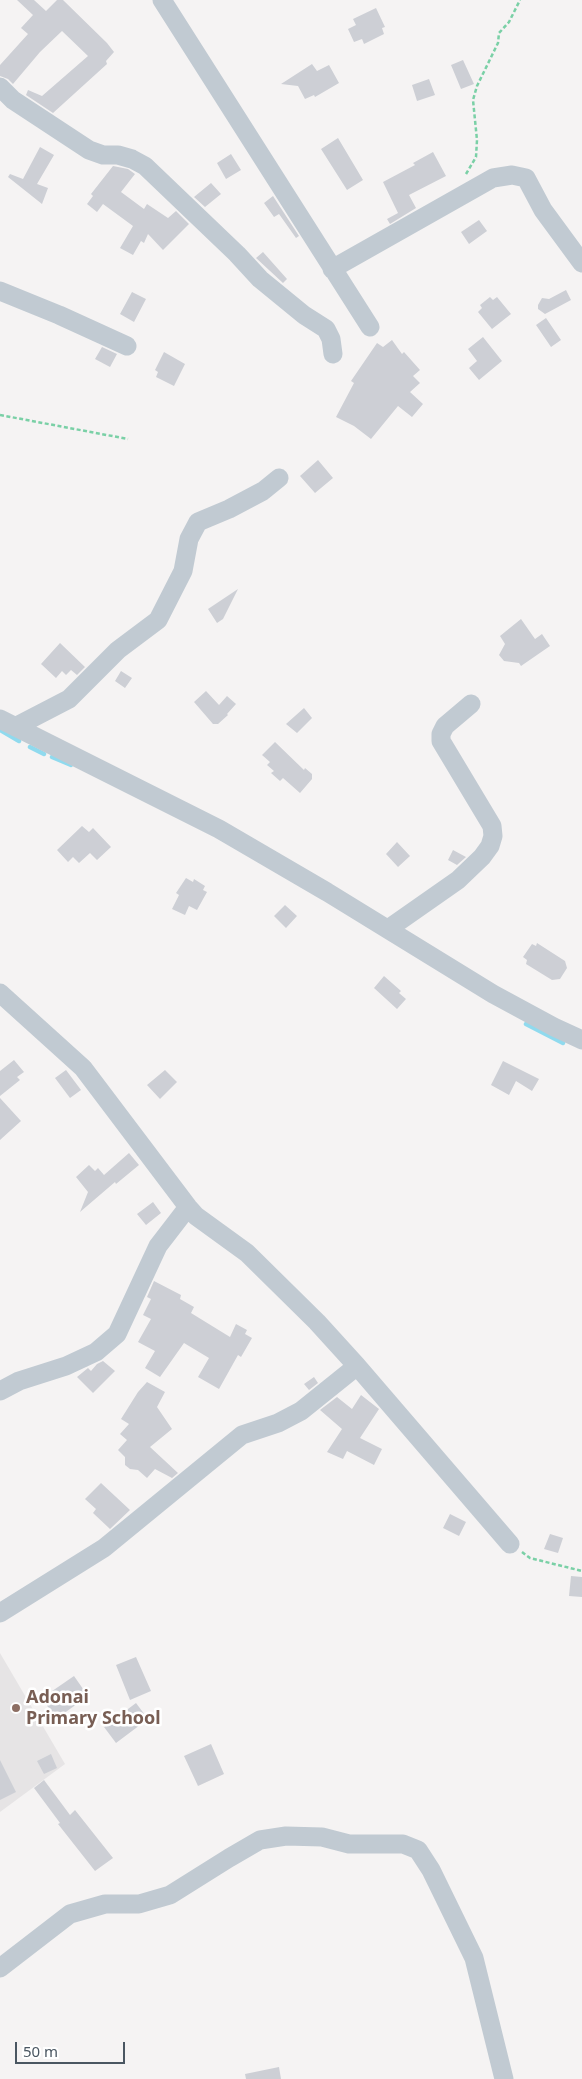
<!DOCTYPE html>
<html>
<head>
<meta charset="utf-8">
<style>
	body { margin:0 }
	#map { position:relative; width:582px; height:2079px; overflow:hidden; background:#f5f3f3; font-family:"Noto Sans",sans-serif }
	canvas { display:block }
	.scale { position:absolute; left:15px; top:2042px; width:110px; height:22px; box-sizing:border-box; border:2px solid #4a5661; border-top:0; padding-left:6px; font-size:15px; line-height:18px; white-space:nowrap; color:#4a5661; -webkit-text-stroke:4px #fff; paint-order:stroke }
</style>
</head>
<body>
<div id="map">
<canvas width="582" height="2079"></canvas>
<div class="scale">50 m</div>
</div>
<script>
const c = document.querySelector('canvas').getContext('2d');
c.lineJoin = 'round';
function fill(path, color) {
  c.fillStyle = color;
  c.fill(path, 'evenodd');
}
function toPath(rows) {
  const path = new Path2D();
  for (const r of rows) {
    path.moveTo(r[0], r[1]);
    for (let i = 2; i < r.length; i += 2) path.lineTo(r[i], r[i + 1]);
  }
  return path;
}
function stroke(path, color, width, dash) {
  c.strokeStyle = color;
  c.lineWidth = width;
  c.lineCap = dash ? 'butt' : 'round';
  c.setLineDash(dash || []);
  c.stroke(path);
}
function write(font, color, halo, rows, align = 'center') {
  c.font = font + ' "Noto Sans",sans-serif';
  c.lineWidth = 5;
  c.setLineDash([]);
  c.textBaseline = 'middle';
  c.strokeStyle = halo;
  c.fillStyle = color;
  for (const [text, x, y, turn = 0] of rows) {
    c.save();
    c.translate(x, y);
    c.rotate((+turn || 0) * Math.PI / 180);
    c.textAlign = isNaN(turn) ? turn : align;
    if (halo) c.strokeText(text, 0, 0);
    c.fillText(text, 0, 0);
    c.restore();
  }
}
fill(toPath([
	[0,1653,65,1764,0,1812]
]), '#e6e4e5');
stroke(toPath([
	[0,730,19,741],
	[30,747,44,754],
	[52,757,71,765],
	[526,1024,563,1043]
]), '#90daee', 4.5);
fill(toPath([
	[17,0,34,0,46,11,57,0,63,0,107,43,114,52,106,61,107,64,53,113,26,95,28,90,42,96,88,56,62,31,40,52,13,84,8,79,0,76,0,65,28,34,21,28,33,15],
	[376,8,385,27,382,28,384,34,364,44,362,39,354,42,348,29,356,25,353,19],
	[463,60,474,84,461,89,451,65],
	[312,64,317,71,329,65,339,83,315,97,314,95,305,99,298,86,281,84],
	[429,79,435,95,417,101,412,85],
	[338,138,363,180,347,190,321,149],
	[40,147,54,155,37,184,48,188,42,204,8,177,10,174,23,179],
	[433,152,446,176,409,195,416,208,390,224,387,219,398,213,383,182,415,165,413,163],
	[231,154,241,170,226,179,217,163],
	[113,166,128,169,135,174,121,192,144,209,147,204,168,218,176,211,189,224,163,250,148,234,144,243,141,241,133,255,120,248,133,226,103,204,97,212,87,204,93,196,91,194],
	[211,183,221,194,205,207,194,197],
	[273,196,299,236,296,238,279,214,274,217,264,203],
	[479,220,487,231,469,244,461,232],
	[263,252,287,279,283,283,256,258],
	[566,290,571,300,545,314,538,309,538,305,542,298,549,299],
	[132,292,146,299,134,322,120,314],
	[490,297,493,300,497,297,511,314,492,329,478,312,482,308,480,305],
	[546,318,561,340,551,347,536,325],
	[483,337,502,361,479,380,469,368,477,361,468,349],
	[392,340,402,354,404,352,420,370,413,376,420,383,410,392,423,404,412,417,398,406,371,439,354,426,336,417,354,383,351,381,377,343,383,347],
	[102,347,117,354,110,367,95,359],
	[164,352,185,364,174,386,156,377,158,372,155,370],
	[318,460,333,478,315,493,300,476],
	[238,589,223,619,217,623,208,609],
	[521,619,535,639,542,634,550,646,521,666,519,663,504,661,499,655,505,644,500,636],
	[60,643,85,667,77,675,71,670,66,675,62,671,56,678,41,664],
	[121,671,132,678,125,688,115,681],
	[206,691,219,705,227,696,236,704,227,714,228,715,218,724,213,724,194,702],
	[304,708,312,718,297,733,286,724],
	[275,742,304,770,305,768,312,774,312,779,300,793,283,778,280,781,271,773,274,771,267,765,270,762,262,755],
	[82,826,89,832,93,828,111,847,97,860,90,853,79,863,73,857,68,862,57,850],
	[397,842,410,856,398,867,386,854],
	[453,850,466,857,457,865,448,860],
	[186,878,193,882,194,879,205,886,203,890,207,892,197,910,189,906,185,915,172,909,179,895,176,893],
	[285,905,297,916,286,928,274,916],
	[537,943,565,961,567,968,560,979,552,980,526,964,527,960,523,957,532,944,536,946],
	[384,976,401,991,399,993,406,999,397,1009,374,988],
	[14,1060,24,1072,17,1077,20,1080,0,1096,0,1071],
	[503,1061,539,1079,532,1091,516,1081,509,1095,491,1085],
	[66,1070,81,1090,70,1098,55,1078],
	[165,1070,177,1082,160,1099,147,1085],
	[0,1098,21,1121,0,1140],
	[129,1153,139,1165,116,1184,115,1182,80,1212,88,1192,76,1177,89,1165,95,1171,98,1168,104,1175],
	[153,1202,161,1213,146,1225,137,1214],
	[154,1281,181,1295,180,1299,194,1307,191,1313,230,1337,236,1324,247,1330,245,1334,252,1338,241,1357,238,1355,219,1389,198,1377,209,1358,184,1343,160,1377,145,1368,155,1351,138,1342,151,1319,143,1315,151,1299,147,1297],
	[103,1361,115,1371,93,1393,77,1377,88,1368,91,1371,97,1364],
	[314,1377,318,1383,309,1390,304,1384],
	[147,1382,165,1392,157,1407,172,1429,150,1447,178,1473,172,1478,155,1469,147,1478,138,1470,130,1469,125,1465,125,1457,118,1450,127,1440,120,1434,129,1424,121,1419,138,1392],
	[361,1395,379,1409,360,1438,382,1449,374,1465,347,1451,343,1459,327,1452,342,1429,320,1410,337,1397,352,1409],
	[101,1483,130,1510,110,1529,93,1513,96,1509,85,1499],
	[450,1514,466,1522,459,1536,443,1528],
	[550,1534,563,1538,558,1553,544,1549],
	[571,1576,582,1577,582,1597,569,1596],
	[136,1657,151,1691,130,1700,116,1665],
	[74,1676,88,1696,56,1719,42,1698],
	[136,1703,148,1719,116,1743,104,1727],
	[211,1744,224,1774,198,1786,184,1756],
	[51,1754,57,1768,44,1774,37,1761],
	[0,1760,16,1792,0,1800],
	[44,1780,70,1815,75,1810,113,1858,95,1871,58,1824,60,1823,34,1788],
	[279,2067,281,2079,246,2079,245,2074]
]), '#cdcfd5');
stroke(toPath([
	[466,174,476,157,477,140,473,100,477,86,498,43,499,33,509,22,520,0],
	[0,415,128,439],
	[522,1552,530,1558,582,1571]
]), '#7ad0a6', 2.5, [4, 2.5]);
stroke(toPath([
	[162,0,370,327],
	[0,87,13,100,89,150,103,155,118,155,132,159,145,166,237,254,260,279,304,315,326,329,331,339,333,354],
	[332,269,493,178,512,175,526,178,543,210,582,263],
	[0,291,59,315,127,346],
	[0,719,219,829,327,892,493,994,554,1027,582,1040],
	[15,727,69,699,118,650,158,620,183,571,189,539,198,522,229,509,263,491,279,478],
	[388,929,458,880,482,857,490,846,493,836,492,826,441,741,441,734,445,726,471,704],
	[0,993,83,1068,188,1207,196,1216,247,1253,317,1322,357,1366,510,1544],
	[0,1391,19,1381,66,1366,96,1352,117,1334,158,1246,188,1207],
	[0,1613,104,1548,242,1435,278,1423,301,1411,357,1366],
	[0,1968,70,1914,105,1904,139,1904,170,1895,229,1858,260,1840,286,1836,322,1837,349,1844,403,1844,418,1850,431,1870,474,1958,504,2079]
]), '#c1cad2', 19);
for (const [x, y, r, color] of [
	[16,1708,5,"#8d6e63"]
]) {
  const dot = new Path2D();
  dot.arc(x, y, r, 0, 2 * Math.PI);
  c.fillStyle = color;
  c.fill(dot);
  stroke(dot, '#fff', 2);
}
write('bold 18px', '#785e54', '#fff', [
	["Adonai",26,1698],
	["Primary School",26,1719]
], 'left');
</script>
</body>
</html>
